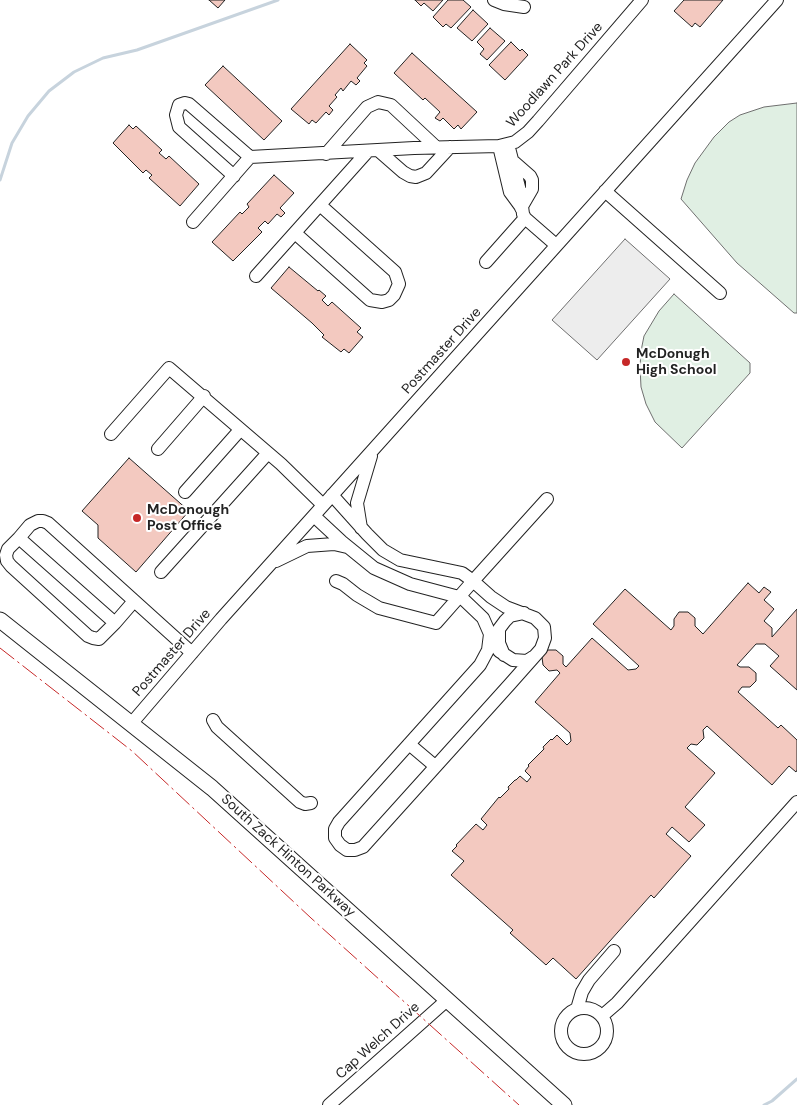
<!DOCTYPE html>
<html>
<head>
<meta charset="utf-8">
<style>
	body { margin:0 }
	canvas { display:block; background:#fff }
</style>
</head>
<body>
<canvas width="797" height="1105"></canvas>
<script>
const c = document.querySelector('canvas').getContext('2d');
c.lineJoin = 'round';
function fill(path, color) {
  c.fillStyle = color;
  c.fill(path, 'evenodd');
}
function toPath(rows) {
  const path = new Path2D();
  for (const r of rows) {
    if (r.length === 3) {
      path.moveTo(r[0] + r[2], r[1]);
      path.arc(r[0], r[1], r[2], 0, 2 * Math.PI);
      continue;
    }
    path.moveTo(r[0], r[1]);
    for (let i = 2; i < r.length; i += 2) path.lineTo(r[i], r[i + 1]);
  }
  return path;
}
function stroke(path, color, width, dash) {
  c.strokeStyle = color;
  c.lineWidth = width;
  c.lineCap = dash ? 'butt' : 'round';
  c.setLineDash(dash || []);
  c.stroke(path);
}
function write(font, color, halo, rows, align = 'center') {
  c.font = font + ' "DM Sans",sans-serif';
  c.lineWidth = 4;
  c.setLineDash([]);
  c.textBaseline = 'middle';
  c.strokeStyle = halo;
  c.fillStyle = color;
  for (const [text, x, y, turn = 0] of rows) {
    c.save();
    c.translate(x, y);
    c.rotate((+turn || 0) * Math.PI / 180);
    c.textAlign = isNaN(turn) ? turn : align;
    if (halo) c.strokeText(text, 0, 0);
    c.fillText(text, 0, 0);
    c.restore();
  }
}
const green = toPath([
	[797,103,797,313,794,313,737,263,681,199,687,180,695,163,714,137,729,122,740,115,764,107,797,103],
	[674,294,750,363,750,373,682,448,655,422,646,404,641,387,640,367,641,351,644,336,659,311,674,294]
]);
fill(green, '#e0efe3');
stroke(green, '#6f6f6f', 1);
const parking = toPath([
	[625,239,670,279,597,360,552,320,625,239]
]);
fill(parking, '#ededed');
stroke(parking, '#6f6f6f', 1);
stroke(toPath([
	[0,180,12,143,28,116,49,91,74,72,103,58,137,50,278,0],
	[764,1105,772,1101,797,1079]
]), '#c7d3dd', 3);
const building = toPath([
	[209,0,225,0,218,8,209,0],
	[415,0,443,0,433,11,424,3,421,6,415,0],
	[448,0,463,0,471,7,451,28,446,24,443,27,433,17,448,0],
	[684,0,723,0,700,27,695,23,692,27,674,11,684,0],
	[473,10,488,24,472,41,457,28,473,10],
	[490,28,505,41,487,60,480,54,484,49,477,42,490,28],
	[511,42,520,51,522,49,528,55,505,80,489,65,511,42],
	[350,44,367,60,364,63,367,66,357,78,360,81,356,85,351,81,343,91,341,88,335,95,337,97,329,106,333,110,329,115,326,112,316,123,312,120,309,124,291,109,350,44],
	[412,53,477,112,461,129,458,125,454,129,443,118,440,121,435,118,440,112,425,98,423,100,394,73,412,53],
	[223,66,282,121,264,140,205,85,223,66],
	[129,125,133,129,136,126,162,150,159,153,166,159,169,156,199,184,180,206,149,178,152,175,146,170,143,173,113,143,129,125],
	[274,175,294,193,280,208,285,213,281,217,277,214,268,224,265,221,258,228,262,232,233,261,212,242,240,212,242,214,249,207,247,204,274,175],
	[289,267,318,291,319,290,326,296,322,300,328,306,332,302,361,328,357,332,363,337,349,353,344,349,341,352,322,337,324,335,312,323,271,288,289,267],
	[129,458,189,511,136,572,98,538,98,525,82,511,129,458],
	[748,583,759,593,764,587,771,592,764,600,774,609,764,621,772,628,772,637,797,609,797,690,770,666,779,656,765,644,756,644,737,665,740,667,749,667,756,673,756,681,750,687,742,687,738,692,778,728,781,725,797,740,797,770,796,772,789,766,772,785,707,726,703,730,704,738,697,745,691,744,687,748,715,773,685,807,705,825,689,842,672,827,666,834,691,856,654,898,651,895,576,979,553,958,546,965,510,933,513,930,451,875,464,861,452,851,457,846,456,845,476,824,483,830,487,825,481,819,499,797,500,798,509,789,508,787,515,780,516,780,520,776,527,782,531,777,525,771,529,766,528,765,544,749,543,747,551,739,552,740,557,735,567,745,571,741,570,733,535,702,560,673,557,670,549,671,543,665,542,657,548,650,556,650,563,656,563,664,566,667,592,638,628,670,636,669,639,666,593,624,625,589,671,630,674,626,674,619,679,612,688,612,695,618,695,626,703,634,748,583]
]);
fill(building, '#f3c9c0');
stroke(building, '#222', 1);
const minor = toPath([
	[494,0,504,4,524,7],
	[508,144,520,191,523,214,525,218,556,245],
	[499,146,510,192,521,207],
	[379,151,403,172,410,176,416,177,426,173,450,147],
	[326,154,367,107,378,102,391,105,436,147],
	[514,162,530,176,532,180,532,189,521,208],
	[234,176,179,127,176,115,179,105,185,103,189,104,250,157],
	[605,191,720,293],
	[193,222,250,157,414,148,499,146,515,142,528,132,538,121,642,0],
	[295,233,370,300,382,302,389,300,394,295,399,284,395,272,320,205],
	[486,262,525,218],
	[256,276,368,151],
	[111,434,169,368,281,464,323,505],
	[158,449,204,396],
	[185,492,240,430],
	[332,495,367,534,383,550,400,560,462,573,473,581,547,499],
	[314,516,342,542,374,568,410,584,459,597,462,598,483,618,490,634,488,650,480,665,339,822,335,829,335,838,340,845,347,850,355,850,363,847,510,684,541,649,545,638,544,627,535,618,506,607,491,597,473,581,459,597,436,623,379,608,357,595,343,584,336,581],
	[361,528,357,503,371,456],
	[19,538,8,549,6,555,7,561,11,566,88,636,93,638,99,639,115,623],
	[276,561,307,546,334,544,347,547],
	[161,572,268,453],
	[134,601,115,623,19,538,30,525,38,521,43,521,48,523,192,653],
	[499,651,513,660,527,661,533,657],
	[504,655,499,643,499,629,505,621,510,616,524,613],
	[213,720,217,727,300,802,305,804,311,803],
	[131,724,221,619,777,0],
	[409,744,435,766],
	[584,1031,23],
	[577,1009,582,992,589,980,614,951],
	[602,1016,617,1003,797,802],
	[329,1105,447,1000]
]);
const major = toPath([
	[0,620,212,788,564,1105]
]);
stroke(minor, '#222', 14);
stroke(major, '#222', 17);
stroke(minor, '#fff', 12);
stroke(major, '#fff', 15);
stroke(toPath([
	[0,648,132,751,311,918,519,1105]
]), '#c62828', 1, [18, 4, 2.5, 4]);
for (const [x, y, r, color] of [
	[626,362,5,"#c62828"],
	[137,518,5,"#c62828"]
]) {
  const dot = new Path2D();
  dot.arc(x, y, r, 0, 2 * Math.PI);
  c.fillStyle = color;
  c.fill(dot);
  stroke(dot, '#fff', 2);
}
write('14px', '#222', '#fff', [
	["Woodlawn Park Drive",555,75,-48],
	["Postmaster Drive",442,351,-48],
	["Postmaster Drive",172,653,-49],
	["South Zack Hinton Parkway",288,856,42],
	["Cap Welch Drive",378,1041,-42]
]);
write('bold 14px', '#222', '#fff', [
	["McDonugh",636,354],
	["High School",636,370],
	["McDonough",147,510],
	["Post Office",147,526]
], 'left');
</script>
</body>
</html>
